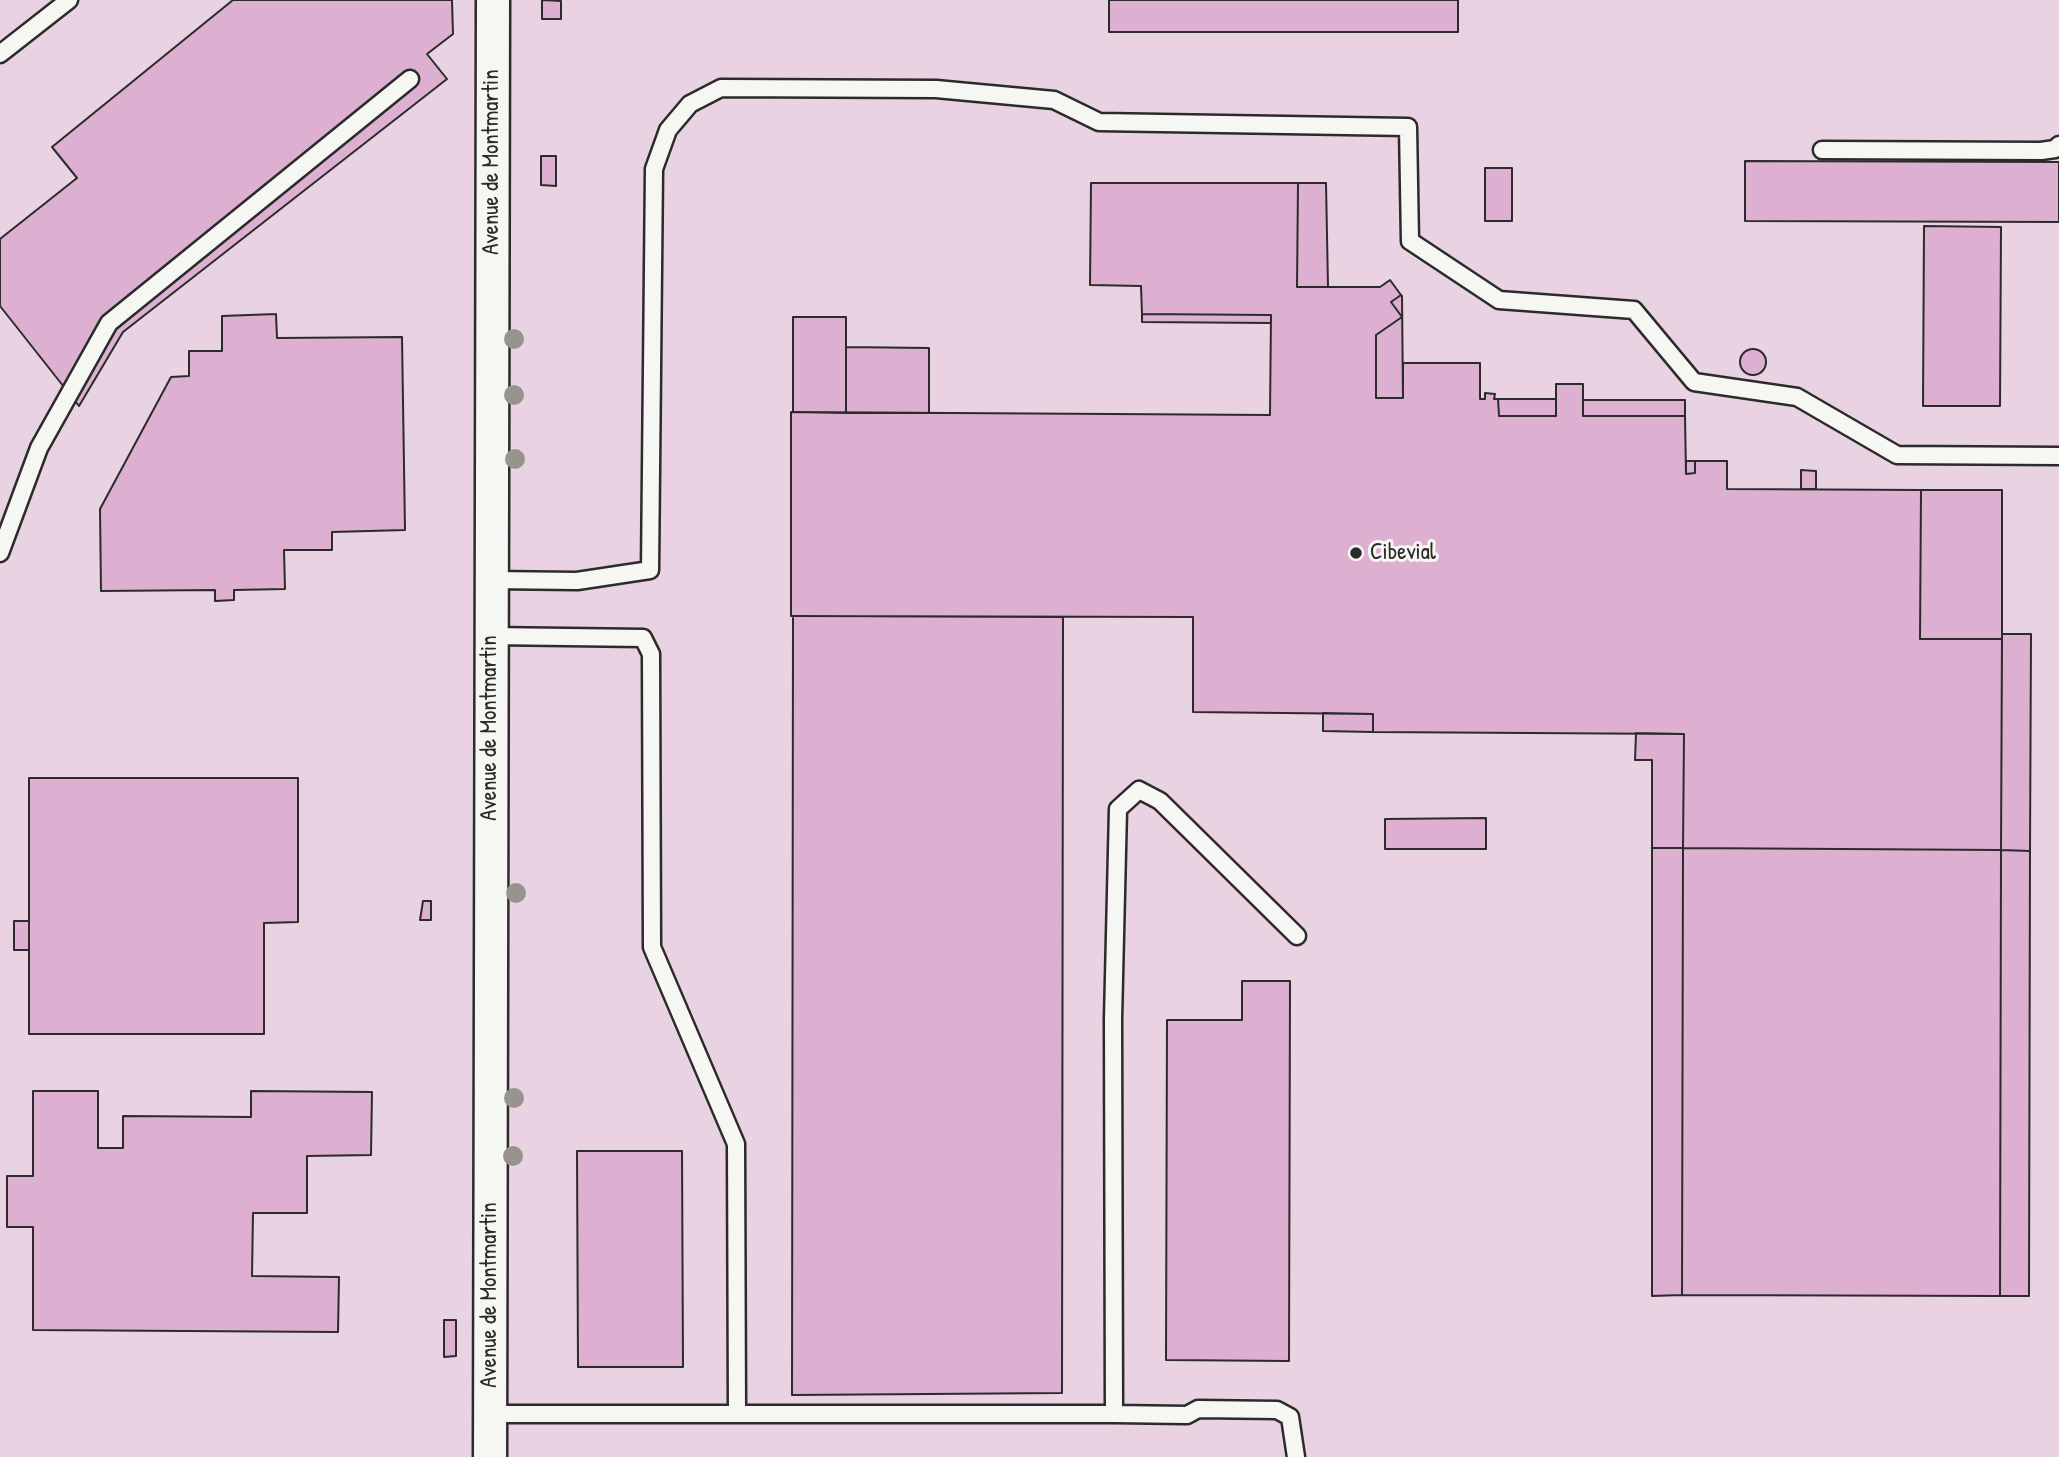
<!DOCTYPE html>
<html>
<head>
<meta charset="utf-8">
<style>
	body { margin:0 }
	canvas { display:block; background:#eee1e8 }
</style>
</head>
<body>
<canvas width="2059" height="1457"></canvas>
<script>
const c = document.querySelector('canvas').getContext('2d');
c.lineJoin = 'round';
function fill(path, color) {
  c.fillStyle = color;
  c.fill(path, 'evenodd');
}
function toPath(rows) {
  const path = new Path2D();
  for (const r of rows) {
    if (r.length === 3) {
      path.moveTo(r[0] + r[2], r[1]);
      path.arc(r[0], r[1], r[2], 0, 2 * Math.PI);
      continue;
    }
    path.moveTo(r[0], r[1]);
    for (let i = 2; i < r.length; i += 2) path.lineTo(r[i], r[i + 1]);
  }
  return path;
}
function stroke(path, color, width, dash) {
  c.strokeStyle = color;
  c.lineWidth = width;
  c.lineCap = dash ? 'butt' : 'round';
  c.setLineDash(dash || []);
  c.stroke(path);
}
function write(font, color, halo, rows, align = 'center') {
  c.font = font + ' "Patrick Hand",sans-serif';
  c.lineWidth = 6;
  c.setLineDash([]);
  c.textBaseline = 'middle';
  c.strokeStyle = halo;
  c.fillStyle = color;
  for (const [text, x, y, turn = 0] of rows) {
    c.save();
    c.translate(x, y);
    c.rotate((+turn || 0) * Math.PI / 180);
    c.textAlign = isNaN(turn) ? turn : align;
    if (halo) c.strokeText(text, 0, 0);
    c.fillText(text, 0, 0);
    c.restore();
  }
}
fill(toPath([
	[0,0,2059,0,2059,1457,0,1457]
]), '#e9d2e1');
const building = toPath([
	[233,0,452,0,453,34,427,54,447,79,123,332,79,406,0,306,0,239,77,178,52,147,233,0],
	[542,0,561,1,561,19,542,19,542,0],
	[1109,0,1458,0,1458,32,1109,32,1109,0],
	[541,156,556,156,556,186,541,185,541,156],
	[1745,161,2059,162,2059,222,1745,221,1745,161],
	[1485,168,1512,168,1512,221,1485,221,1485,168],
	[1091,183,1298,183,1297,287,1380,287,1390,280,1401,295,1391,302,1402,317,1376,335,1376,398,1403,398,1403,363,1480,363,1480,399,1485,399,1485,393,1495,394,1494,399,1498,399,1499,416,1556,416,1556,384,1583,384,1583,416,1685,416,1686,474,1695,473,1695,461,1727,461,1727,489,1921,490,1920,639,2002,639,2001,850,1683,848,1684,734,1373,732,1373,714,1193,712,1193,617,791,616,791,412,1270,415,1271,315,1142,314,1141,286,1090,285,1091,183],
	[1298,183,1326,183,1328,287,1297,287,1298,183],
	[1924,226,2001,227,2000,406,1923,406,1924,226],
	[1401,295,1402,296,1403,398,1376,398,1376,335,1402,317,1391,302,1401,295],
	[276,314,277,338,402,337,405,530,332,532,332,550,284,550,285,589,234,590,234,600,215,601,215,590,101,591,100,509,171,377,189,376,189,351,222,351,222,316,276,314],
	[1142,314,1271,315,1271,323,1142,322,1142,314],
	[793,317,846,317,846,413,793,412,793,317],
	[846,347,929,348,929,413,846,413,846,347],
	[1753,362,13],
	[1498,399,1556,399,1556,416,1499,416,1498,399],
	[1583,400,1685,400,1685,416,1583,416,1583,400],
	[1686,461,1695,461,1695,473,1686,474,1686,461],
	[1801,470,1816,471,1816,489,1801,489,1801,470],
	[1921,490,2002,490,2002,639,1920,639,1921,490],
	[793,616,1063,617,1062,1393,792,1395,793,616],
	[2002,634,2031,634,2030,851,2001,850,2002,634],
	[1323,713,1373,714,1373,732,1323,731,1323,713],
	[1636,733,1684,734,1683,848,1652,848,1652,760,1635,760,1636,733],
	[29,778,298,778,298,922,264,923,264,1034,29,1034,29,778],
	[1486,818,1486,849,1385,849,1385,819,1486,818],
	[1652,848,1683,848,1682,1295,1652,1296,1652,848],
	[1683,848,2001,850,2000,1296,1682,1295,1683,848],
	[2001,850,2030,851,2029,1296,2000,1296,2001,850],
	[423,901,431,901,431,920,420,920,423,901],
	[14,921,29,921,29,950,14,950,14,921],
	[1242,981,1290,981,1289,1361,1166,1360,1167,1020,1242,1020,1242,981],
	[33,1091,98,1091,98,1148,123,1148,123,1116,251,1117,251,1091,372,1092,371,1155,307,1156,307,1213,253,1213,252,1276,339,1277,338,1332,33,1330,33,1227,7,1227,7,1176,33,1176,33,1091],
	[577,1151,682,1151,683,1367,578,1367,577,1151],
	[444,1320,456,1320,456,1356,444,1357,444,1320]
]);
fill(building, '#ddb0d2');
stroke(building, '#2b2b2b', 2);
const service = toPath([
	[0,54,69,0],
	[1822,150,2041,151,2055,149,2059,145],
	[0,553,39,448,109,323,410,79],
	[490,580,577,581,650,570,654,169,668,130,690,104,721,88,936,89,1054,100,1099,122,1408,127,1410,241,1499,300,1634,310,1694,382,1797,397,1897,455,2059,456],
	[490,636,643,638,651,654,652,947,736,1144,737,1413],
	[490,1414,1114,1414],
	[1296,1457,1290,1417,1277,1410,1198,1409,1187,1415,1114,1414,1113,1019,1118,809,1139,790,1160,801,1297,936]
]);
const minor = toPath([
	[490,1457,493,0]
]);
stroke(service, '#2b2b2b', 21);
stroke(minor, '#2b2b2b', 37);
stroke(service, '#f6f6f2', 16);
stroke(minor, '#f6f6f2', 32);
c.fillStyle = '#98948d';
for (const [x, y] of [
	[514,339],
	[514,395],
	[515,459],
	[516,893],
	[514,1098],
	[513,1156]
]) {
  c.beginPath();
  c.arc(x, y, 10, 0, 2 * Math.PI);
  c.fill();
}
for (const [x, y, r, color] of [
	[1356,553,7,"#2b2b2b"]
]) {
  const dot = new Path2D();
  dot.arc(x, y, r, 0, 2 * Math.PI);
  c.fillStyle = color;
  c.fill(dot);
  stroke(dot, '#f6f6f2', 2.5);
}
write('23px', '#2b2b2b', '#f6f6f2', [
	["Avenue de Montmartin",492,162,-90],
	["Avenue de Montmartin",490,728,-90],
	["Avenue de Montmartin",490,1295,-90]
]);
write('23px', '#2b2b2b', '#f6f6f2', [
	["Cibevial",1370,553]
], 'left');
</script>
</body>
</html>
